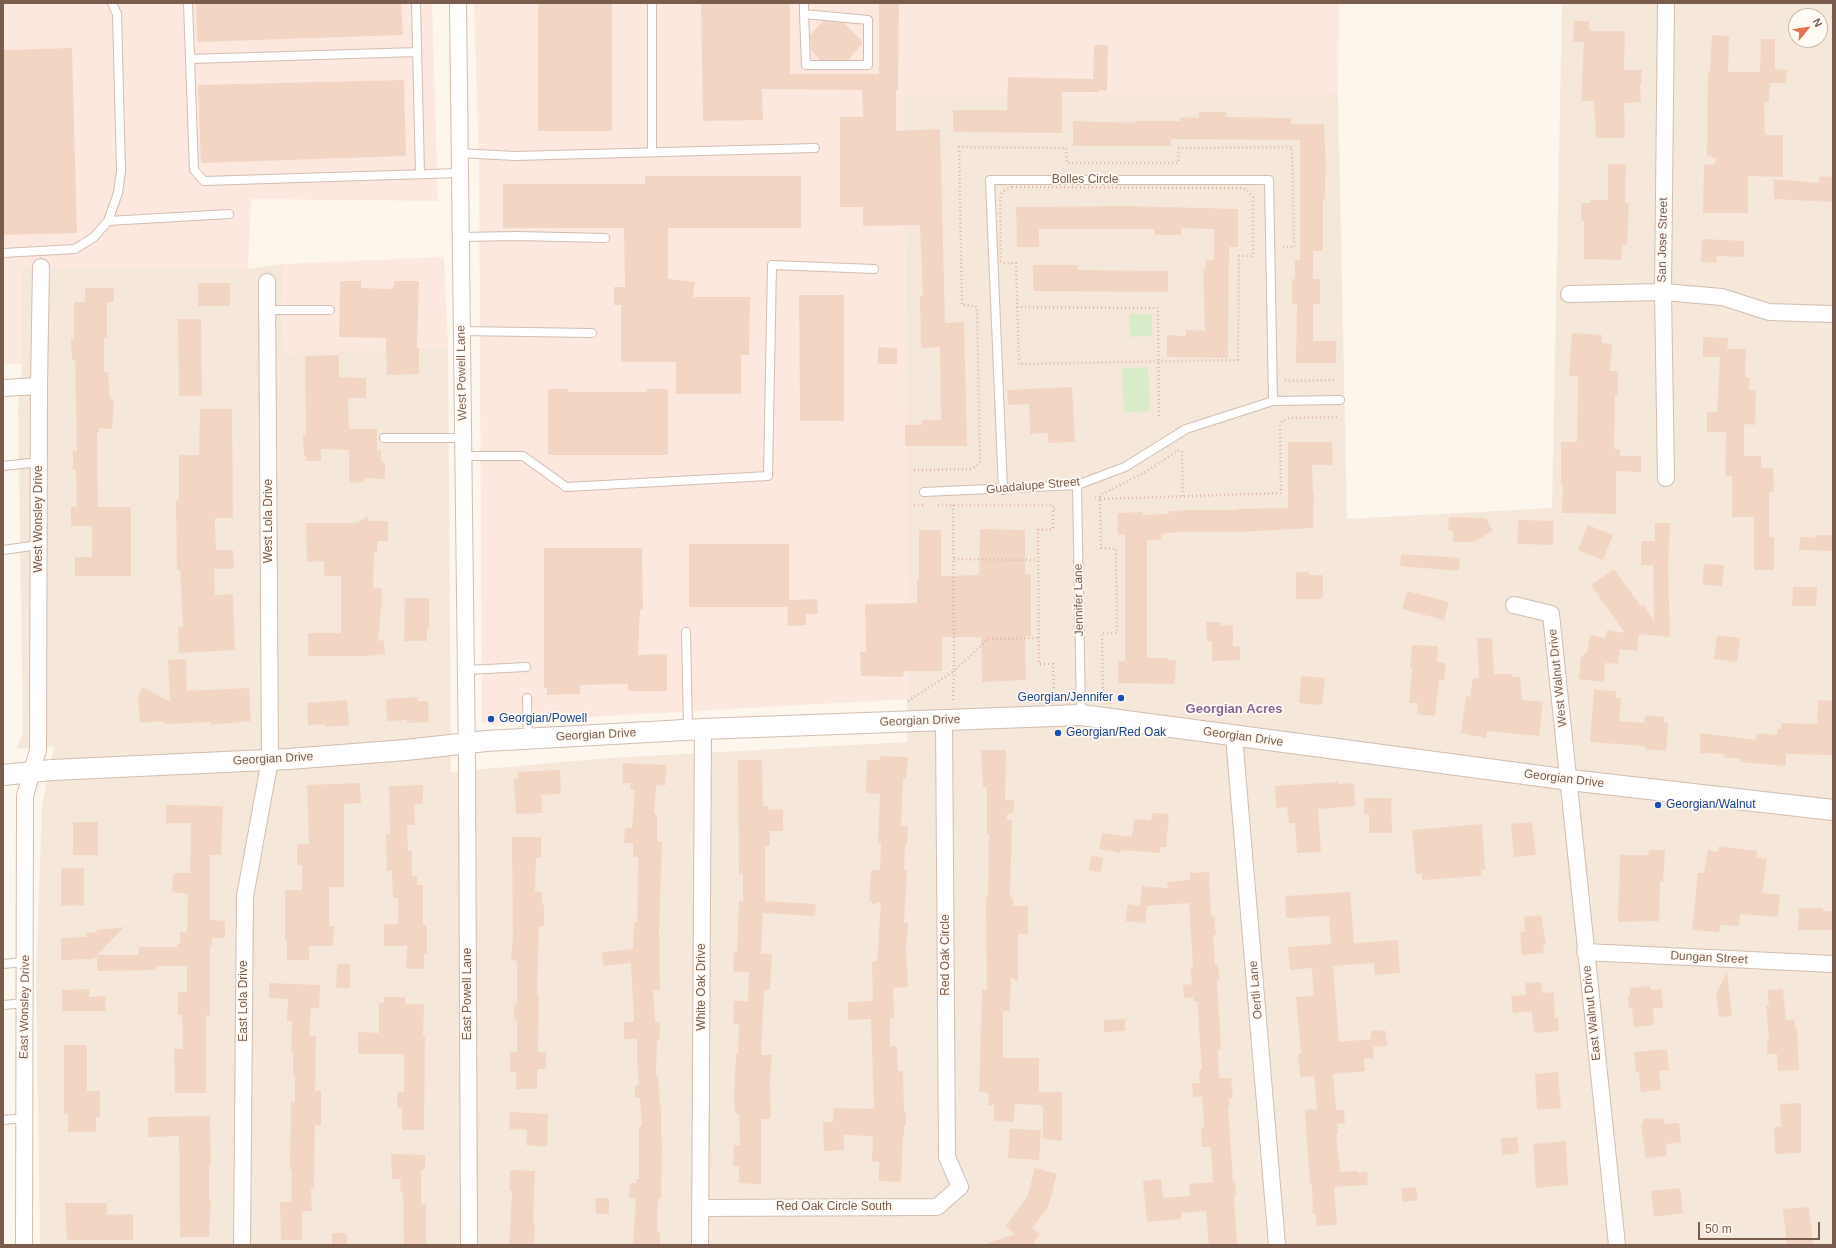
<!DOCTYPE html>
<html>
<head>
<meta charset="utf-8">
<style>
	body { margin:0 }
	#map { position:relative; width:1836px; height:1248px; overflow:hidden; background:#fdf6ec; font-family:Helvetica,sans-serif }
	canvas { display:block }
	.frame { position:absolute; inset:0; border:4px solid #7a5c4d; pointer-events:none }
	.north { position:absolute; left:1788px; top:8px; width:40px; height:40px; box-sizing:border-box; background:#fffaf3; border:1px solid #cabbb1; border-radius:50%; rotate:61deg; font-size:11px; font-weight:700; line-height:16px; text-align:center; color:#7a5c4d }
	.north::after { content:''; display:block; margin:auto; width:14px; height:18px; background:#e76f51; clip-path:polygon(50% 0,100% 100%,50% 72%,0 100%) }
	.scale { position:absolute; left:1698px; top:1222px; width:122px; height:18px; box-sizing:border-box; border:2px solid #7a5c4d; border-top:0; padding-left:5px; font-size:12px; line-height:14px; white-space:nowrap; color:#7a5c4d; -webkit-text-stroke:3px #fffaf3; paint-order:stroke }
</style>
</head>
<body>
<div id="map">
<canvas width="1836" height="1248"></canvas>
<div class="frame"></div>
<div class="north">N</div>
<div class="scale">50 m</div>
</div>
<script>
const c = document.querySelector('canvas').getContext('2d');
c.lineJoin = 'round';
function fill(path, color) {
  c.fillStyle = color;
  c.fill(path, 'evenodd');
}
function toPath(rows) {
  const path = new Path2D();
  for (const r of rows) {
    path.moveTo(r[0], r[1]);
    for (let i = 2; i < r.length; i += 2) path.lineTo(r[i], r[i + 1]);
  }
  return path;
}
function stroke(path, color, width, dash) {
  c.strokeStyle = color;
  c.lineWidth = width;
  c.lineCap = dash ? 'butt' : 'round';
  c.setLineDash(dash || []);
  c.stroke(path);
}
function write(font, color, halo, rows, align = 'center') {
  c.font = font + ' Helvetica,sans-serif';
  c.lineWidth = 3.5;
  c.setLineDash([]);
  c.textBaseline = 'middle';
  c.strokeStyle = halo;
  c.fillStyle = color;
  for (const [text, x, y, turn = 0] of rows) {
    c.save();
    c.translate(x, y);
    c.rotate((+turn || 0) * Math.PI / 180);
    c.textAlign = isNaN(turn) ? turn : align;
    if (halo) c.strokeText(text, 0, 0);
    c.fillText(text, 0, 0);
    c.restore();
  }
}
fill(toPath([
	[1562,3,1833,3,1833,1245,40,1245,36,974,42,805,54,746,16,749,23,733,18,408,22,364,22,267,248,269,282,264,283,353,448,347,451,772,608,758,907,742,904,96,1338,94,1347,519,1552,508],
	[1796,16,1820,16,1820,40,1796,40]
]), '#f5e8da');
fill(toPath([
	[3,3,432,3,438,201,251,199,248,269,22,267,22,364,3,363],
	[474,3,1339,3,1338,94,905,96,908,699,482,723,479,165],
	[444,257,448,347,283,353,282,264]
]), '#fde8e0');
fill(toPath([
	[1129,314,1152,314,1152,336,1130,337],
	[1148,367,1150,411,1124,412,1122,368]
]), '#d8ecc9');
fill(toPath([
	[196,3,401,3,403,35,197,42],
	[538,3,612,3,612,131,538,131],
	[701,3,790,3,790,74,879,74,879,3,899,3,898,90,896,90,896,131,940,129,945,323,964,322,967,446,905,446,905,425,922,425,922,420,941,420,940,347,921,348,920,296,923,296,920,225,863,226,863,207,840,207,840,117,863,117,862,90,762,89,763,120,703,121],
	[823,21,844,23,862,41,862,44,848,60,820,60,811,50,810,35],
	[1574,21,1589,21,1589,31,1625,31,1624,70,1642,70,1641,84,1640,84,1641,102,1625,103,1625,105,1624,105,1625,138,1596,138,1594,101,1581,101,1584,42,1573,42],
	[1712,35,1729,36,1728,72,1760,72,1761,39,1775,39,1775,69,1787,70,1786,83,1770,83,1769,102,1764,102,1765,135,1783,135,1783,177,1748,176,1748,213,1703,213,1704,165,1715,164,1716,158,1707,156,1708,71,1710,71],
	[1094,45,1108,45,1107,91,1099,90,1099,92,1062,92,1062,133,953,132,953,110,1007,110,1008,77,1093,79],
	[72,48,77,233,3,235,3,50],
	[404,80,406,156,201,163,198,85],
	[1199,112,1226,112,1226,117,1291,118,1291,124,1324,124,1326,172,1325,172,1325,199,1323,199,1323,251,1313,251,1313,279,1320,279,1320,304,1313,304,1313,341,1336,341,1336,363,1296,363,1297,304,1292,304,1292,279,1295,279,1295,260,1300,260,1300,140,1171,139,1171,146,1073,146,1073,121,1135,123,1135,121,1181,121,1180,117,1199,118],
	[1608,164,1626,164,1625,203,1629,203,1627,245,1622,245,1621,260,1584,259,1584,221,1581,221,1581,203,1591,203,1591,200,1608,200],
	[645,176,801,176,801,228,668,228,668,279,695,282,693,297,750,297,749,355,741,355,741,394,676,394,676,362,621,362,621,305,614,305,614,287,625,287,624,228,503,228,503,184,645,184],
	[1819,176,1833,177,1833,202,1774,199,1773,179,1819,183],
	[1126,206,1238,209,1238,247,1229,247,1228,358,1167,357,1167,335,1186,336,1186,330,1205,331,1203,269,1206,268,1206,260,1214,260,1214,229,1181,228,1181,235,1155,235,1155,229,1039,229,1039,247,1017,247,1016,207],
	[1702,239,1744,241,1744,257,1717,256,1716,263,1701,262],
	[1033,265,1078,265,1078,270,1168,271,1168,292,1033,291],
	[340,281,361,281,361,288,393,289,394,281,419,281,417,348,419,348,419,374,387,375,386,338,339,337],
	[198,283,230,283,230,306,198,306],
	[85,288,114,288,114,302,107,302,107,338,104,337,104,372,108,372,110,399,114,399,112,429,99,428,99,432,97,432,98,507,131,507,131,576,75,576,75,557,92,557,92,526,71,526,71,507,77,507,76,470,73,470,73,451,77,451,75,359,72,360,71,339,74,339,74,302,85,302],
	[799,295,844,295,844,421,800,421],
	[178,319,201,319,202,396,179,396],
	[1572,333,1602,335,1602,343,1612,344,1610,371,1618,371,1618,395,1615,395,1614,449,1620,449,1620,456,1641,456,1641,472,1616,471,1616,514,1562,513,1563,485,1561,485,1561,442,1577,442,1578,376,1569,376],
	[1703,337,1728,338,1727,349,1746,349,1745,377,1750,378,1749,390,1756,390,1755,425,1744,424,1744,456,1761,456,1761,468,1773,468,1774,492,1769,493,1769,537,1774,537,1774,570,1754,570,1754,517,1732,517,1732,476,1725,476,1726,432,1707,432,1707,412,1717,412,1720,357,1703,357],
	[878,347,897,348,897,364,878,364],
	[339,355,339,377,366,378,366,398,348,398,349,429,377,429,377,450,381,450,381,463,385,463,385,479,364,478,364,482,349,483,349,450,321,449,321,461,306,461,306,456,304,456,303,435,306,435,305,356],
	[1072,387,1075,442,1048,443,1048,433,1030,434,1029,404,1008,405,1007,390],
	[548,389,568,389,569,392,647,392,647,389,668,389,668,455,548,455],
	[200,409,232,409,233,518,215,518,215,525,216,550,233,550,234,569,214,569,215,595,233,594,235,650,179,653,178,627,183,627,180,570,177,570,176,500,179,500,179,455,199,455],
	[1288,442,1332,442,1333,465,1312,465,1313,493,1314,493,1313,528,1237,532,1179,532,1161,534,1161,540,1147,540,1147,658,1167,658,1167,660,1176,660,1175,684,1118,683,1118,661,1125,661,1125,534,1118,535,1117,513,1143,512,1143,515,1169,514,1169,511,1191,510,1237,510,1237,509,1288,508],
	[368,516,368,521,388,521,388,541,377,541,377,552,374,552,373,589,381,588,382,598,378,641,384,640,385,654,367,656,308,656,308,633,341,633,341,576,324,576,324,561,307,562,306,523,357,523],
	[1449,517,1486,518,1493,531,1473,542,1453,542,1453,531,1448,531],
	[1518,520,1554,521,1553,545,1517,544],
	[1655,523,1670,523,1668,567,1670,637,1639,634,1637,651,1620,649,1618,664,1605,663,1604,682,1579,679,1581,656,1584,657,1584,653,1587,653,1590,635,1605,638,1607,630,1625,633,1591,585,1614,569,1642,608,1642,603,1654,621,1653,565,1641,565,1641,541,1655,541],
	[1588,525,1613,535,1603,560,1578,550],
	[980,529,1025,530,1025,574,1031,574,1031,636,1025,636,1026,680,982,682,981,637,942,637,942,671,904,671,903,677,861,676,860,652,866,652,865,604,917,603,917,580,919,580,919,530,941,530,941,576,979,575],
	[1815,535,1833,535,1833,551,1799,550,1800,537,1815,538],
	[689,544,789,544,789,600,817,599,818,614,806,614,806,625,788,626,787,607,689,607],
	[544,548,642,548,643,610,640,610,638,655,667,654,667,691,628,691,628,684,580,685,580,694,547,695,547,688,544,688],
	[1401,554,1460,558,1459,571,1400,566],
	[1704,564,1724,565,1722,586,1702,585],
	[1296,572,1309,572,1309,575,1323,575,1323,599,1296,599],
	[1793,587,1817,587,1816,606,1792,606],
	[1407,591,1449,602,1444,620,1402,609],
	[405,598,429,598,429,629,427,629,427,641,404,641],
	[1206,622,1221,622,1221,626,1233,625,1233,646,1240,646,1240,660,1212,661,1212,641,1207,641],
	[1717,635,1740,638,1737,662,1714,659],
	[1477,638,1492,638,1494,674,1512,674,1512,677,1520,677,1522,700,1543,702,1539,736,1487,731,1486,738,1461,733,1466,696,1470,697,1473,678,1479,679],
	[1412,645,1438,646,1437,662,1446,663,1444,681,1439,680,1435,716,1417,714,1418,703,1409,703,1412,668,1410,668],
	[186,659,187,691,249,688,251,721,211,725,211,722,165,724,164,721,140,723,138,696,143,687,170,702,168,660],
	[1301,676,1325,678,1322,705,1299,703],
	[1594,690,1616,691,1615,698,1621,698,1619,721,1644,723,1645,715,1664,717,1663,722,1668,723,1668,727,1666,751,1645,749,1645,746,1590,742],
	[418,697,418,701,428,701,429,722,407,723,407,720,387,721,386,699],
	[347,700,349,725,325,727,325,724,308,725,307,703],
	[1818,700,1833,701,1833,755,1786,754,1786,766,1740,762,1741,759,1724,757,1725,754,1700,753,1700,733,1756,740,1757,733,1777,735,1777,729,1781,729,1781,723,1817,724],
	[981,750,1006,750,1005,800,1014,800,1014,813,1007,814,1007,820,1012,820,1010,897,1013,897,1013,906,1028,906,1028,934,1018,934,1018,982,1011,977,1010,1011,1003,1011,1003,1058,1039,1058,1039,1092,1062,1092,1062,1141,1043,1139,1043,1105,1015,1104,1014,1122,994,1121,994,1105,988,1105,989,1093,979,1092,982,990,987,990,986,897,988,897,989,834,987,834,987,787,983,787],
	[880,756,908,757,906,778,903,778,901,826,908,826,907,844,905,844,904,870,907,870,904,923,908,923,906,950,908,987,893,988,894,1018,890,1018,890,1046,897,1046,898,1071,903,1071,904,1113,906,1112,906,1126,904,1126,904,1135,903,1135,901,1182,879,1181,879,1162,872,1162,873,1136,844,1135,844,1150,824,1151,823,1122,833,1122,834,1108,874,1109,871,1019,848,1020,848,1002,873,1001,872,961,877,961,881,902,872,904,872,901,869,901,871,870,880,870,881,843,878,843,880,794,866,793,867,760,880,760],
	[738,760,762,760,763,806,769,806,769,810,783,809,783,831,770,831,770,846,765,846,765,901,816,904,815,916,763,913,761,954,772,954,770,990,764,990,761,1055,772,1055,770,1080,771,1119,761,1119,761,1184,739,1183,739,1167,733,1166,734,1145,740,1145,739,1114,735,1114,734,1096,736,1054,738,1054,739,1024,733,1024,734,1001,748,1001,749,972,733,972,734,952,737,953,739,901,743,901,743,874,739,874],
	[623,763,667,765,665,786,656,785,654,814,657,814,657,841,662,842,659,930,660,990,653,990,655,1022,660,1023,659,1040,657,1040,656,1075,658,1075,660,1105,661,1105,661,1140,662,1140,661,1199,658,1198,657,1232,660,1232,660,1245,633,1245,636,1198,629,1198,630,1183,636,1183,637,1179,639,1179,639,1126,642,1126,640,1098,635,1098,635,1085,639,1085,637,1061,637,1039,624,1039,624,1022,634,1022,631,963,603,966,602,952,633,949,634,922,637,922,638,857,633,857,633,843,624,843,625,828,632,828,635,790,630,789,631,783,622,783],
	[560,770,561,794,541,795,542,813,516,814,514,779,518,779,517,772],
	[1338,782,1338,784,1354,783,1355,806,1318,809,1321,852,1297,853,1295,823,1289,823,1287,807,1276,808,1275,786],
	[360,783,361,803,344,804,344,887,329,887,329,926,334,926,333,946,309,946,309,960,287,960,287,940,285,940,285,890,302,890,302,865,297,865,297,844,309,844,307,785],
	[423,785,423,804,414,804,415,825,407,825,408,851,412,851,412,876,417,876,417,885,423,885,423,925,427,925,427,954,424,954,424,969,406,969,407,946,384,946,384,924,398,924,398,898,393,898,392,871,387,871,386,834,390,834,389,786],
	[1364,798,1391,798,1392,833,1369,833,1369,814,1364,814],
	[166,805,223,806,221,855,210,855,210,920,225,921,225,938,212,938,212,946,210,946,210,1015,206,1015,206,1093,175,1093,174,1049,183,1049,182,1015,178,1015,178,992,187,992,187,966,156,966,156,970,97,971,97,956,93,959,61,960,61,938,87,937,86,933,97,932,96,930,124,927,97,955,139,955,139,947,177,947,177,944,180,944,180,932,187,932,188,894,172,892,173,873,190,873,191,823,166,823],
	[1152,813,1169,814,1166,847,1160,847,1160,853,1121,850,1120,853,1099,849,1102,833,1132,837,1134,819,1151,820],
	[73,822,98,822,98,855,73,855],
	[1532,822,1536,855,1514,857,1511,824],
	[1482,824,1485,870,1481,870,1481,876,1422,880,1422,874,1416,874,1412,830],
	[512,837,541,837,541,858,536,858,535,891,542,892,542,905,544,905,544,926,539,926,537,996,539,996,538,1052,546,1052,546,1069,537,1069,537,1089,516,1089,516,1072,510,1072,510,1052,517,1052,517,1020,514,1020,514,1004,517,1004,517,961,511,960,512,943,513,943],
	[1719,846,1757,851,1756,857,1767,859,1762,893,1780,895,1778,917,1740,914,1739,926,1720,925,1719,932,1692,930,1698,873,1704,873,1708,850,1718,852],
	[1649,850,1665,850,1663,882,1660,882,1659,921,1618,922,1620,855,1648,855],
	[1091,856,1103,858,1101,872,1089,870],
	[61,868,84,868,84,905,61,906],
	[1209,872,1211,916,1214,916,1216,935,1213,935,1215,965,1218,965,1220,979,1217,979,1221,1049,1218,1050,1219,1078,1231,1078,1233,1098,1229,1098,1230,1106,1228,1106,1233,1181,1235,1181,1236,1195,1234,1195,1237,1245,1209,1245,1206,1211,1181,1213,1181,1219,1147,1222,1143,1181,1161,1179,1163,1198,1190,1196,1189,1184,1213,1182,1211,1147,1202,1147,1201,1129,1204,1128,1202,1096,1193,1097,1192,1083,1200,1083,1199,1070,1202,1069,1197,1001,1193,1001,1193,997,1184,998,1183,985,1192,984,1190,967,1193,967,1189,903,1145,906,1147,906,1145,923,1125,921,1128,904,1140,906,1142,886,1168,888,1167,882,1190,880,1190,873],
	[1350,892,1354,943,1398,940,1400,973,1375,975,1374,963,1333,966,1339,1042,1371,1039,1371,1031,1385,1030,1387,1046,1373,1047,1374,1058,1364,1059,1365,1071,1333,1074,1336,1110,1344,1110,1345,1123,1337,1124,1338,1134,1336,1134,1340,1172,1358,1171,1358,1173,1367,1172,1368,1185,1334,1187,1337,1225,1316,1226,1316,1214,1313,1214,1312,1184,1310,1184,1305,1110,1317,1109,1314,1076,1300,1077,1298,1054,1301,1054,1296,997,1314,996,1312,968,1290,970,1288,947,1331,944,1329,916,1286,918,1285,896],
	[1799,908,1823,908,1823,911,1833,911,1833,930,1798,930],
	[1541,915,1546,945,1543,945,1544,953,1522,955,1520,932,1525,931,1524,917],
	[337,964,350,964,350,988,336,988],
	[1727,972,1732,1016,1719,1017,1716,994],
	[1541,982,1542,993,1554,992,1555,1018,1558,1017,1559,1031,1534,1033,1532,1011,1513,1013,1511,996,1526,995,1525,983],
	[269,983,320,985,319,1008,311,1008,309,1036,316,1036,315,1091,321,1091,321,1125,315,1125,314,1189,311,1189,312,1211,302,1211,302,1240,281,1240,280,1202,291,1202,292,1170,290,1170,291,1102,295,1102,295,1075,293,1075,293,1051,291,1051,292,1021,287,1021,288,999,269,998],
	[1650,986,1651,990,1661,989,1663,1008,1653,1008,1654,1025,1634,1027,1632,1008,1629,1008,1628,996,1630,995,1630,988],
	[89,989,89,997,105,996,106,1011,62,1011,62,990],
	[1783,989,1786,1020,1795,1019,1795,1028,1797,1028,1799,1070,1778,1071,1777,1054,1767,1054,1767,1041,1769,1041,1766,1006,1769,1006,1767,990],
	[384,997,405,997,405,1004,424,1004,423,1036,425,1036,424,1130,402,1130,402,1108,397,1108,397,1092,404,1092,404,1054,358,1054,358,1032,379,1033,379,1003,384,1003],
	[1125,1019,1125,1031,1104,1032,1104,1020],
	[64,1045,87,1045,87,1091,100,1091,100,1117,96,1117,96,1132,68,1132,68,1114,64,1114],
	[1667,1049,1669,1070,1659,1071,1661,1090,1641,1092,1639,1072,1636,1072,1634,1052],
	[1558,1072,1561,1108,1537,1110,1535,1074],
	[1801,1103,1801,1153,1775,1154,1774,1127,1781,1127,1780,1104],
	[510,1112,548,1114,547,1147,526,1145,527,1130,509,1129],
	[210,1116,211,1165,209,1165,209,1200,211,1200,209,1237,180,1237,179,1136,148,1137,148,1117],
	[1663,1118,1664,1124,1679,1123,1681,1142,1666,1144,1667,1156,1646,1158,1641,1126,1643,1126,1643,1119],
	[1010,1129,1041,1130,1039,1160,1008,1158],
	[1517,1137,1519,1153,1502,1155,1501,1138],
	[1566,1141,1568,1185,1536,1188,1533,1144],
	[391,1154,425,1155,425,1170,421,1170,421,1204,426,1204,426,1245,404,1245,403,1192,400,1192,401,1179,392,1179],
	[1035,1168,1057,1174,1048,1207,1032,1228,1040,1234,1032,1245,989,1245,988,1243,1015,1234,1006,1226,1027,1197],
	[510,1170,535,1171,533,1223,535,1223,534,1245,509,1245,512,1191,509,1191],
	[1416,1187,1418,1200,1403,1202,1401,1189],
	[1680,1188,1683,1213,1654,1217,1651,1191],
	[595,1198,609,1198,609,1214,596,1214],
	[65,1203,107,1203,107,1215,133,1214,133,1240,67,1240],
	[1809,1207,1813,1245,1787,1245,1783,1209],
	[332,1233,347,1233,347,1245,332,1245]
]), '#f3d5c3');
const service = toPath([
	[188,3,194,170,204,181,459,173],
	[416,3,420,174],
	[652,3,652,152],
	[804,3,804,14,806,65,868,65,868,20,804,14],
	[190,59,417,52],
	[459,153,515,156,815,148],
	[108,221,229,214],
	[460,237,518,236,605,238],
	[3,253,75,249,94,237,108,221,118,193,121,171,117,14,112,3],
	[267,310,330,310],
	[461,331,592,333],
	[384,438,463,438],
	[463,456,523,456,566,487,768,476,772,265,874,269],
	[3,466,39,462],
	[1077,485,1081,715],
	[1003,490,990,180,1269,180,1273,401],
	[924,492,1077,485,1125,467,1186,429,1273,401,1340,400],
	[3,550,39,545],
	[686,632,688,729],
	[466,670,526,667],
	[527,698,528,739],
	[3,964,25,962],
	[3,1005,25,1003],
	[3,1120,24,1118]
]);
const minor = toPath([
	[458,3,467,764,469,1245],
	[1569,294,1663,292,1722,297,1769,312,1833,314],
	[3,388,39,386],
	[1666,478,1663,292,1666,3],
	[1514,605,1551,614,1617,1245],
	[1234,736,1277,1245],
	[1585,952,1833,964],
	[701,1208,937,1207,960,1187,947,1157,944,720],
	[24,1245,25,796,38,750,39,386,41,267],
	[242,1245,245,896,270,760,267,282],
	[700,1245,703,729]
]);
const tertiary = toPath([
	[3,775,52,770,289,759,406,750,486,741,703,729,1081,715,1570,780,1833,810]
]);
stroke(service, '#d1beb0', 10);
stroke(minor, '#d1beb0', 18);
stroke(tertiary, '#d1beb0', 22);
stroke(toPath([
	[1012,187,1242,188,1246,190,1253,197,1253,255,1251,256,1239,256,1238,360,1019,364,1016,263,1003,263,1001,261,1000,198,1002,192,1012,187],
	[1017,307,1158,308,1159,419],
	[1285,380,1288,381,1334,380],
	[914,470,971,469,976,467,980,462,977,308,975,306,962,305,959,147,1066,148,1067,163,1178,163,1179,148,1292,147,1294,247,1282,247],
	[1100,497,1100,495,1144,473,1179,450,1182,452,1183,497],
	[1095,498,1100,497,1101,548,1116,549,1117,633,1102,633,1103,696],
	[1100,499,1281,493,1280,425,1282,421,1289,418,1338,417],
	[914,505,923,505],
	[938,505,1053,505,1053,509],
	[954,559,1038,560],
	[1054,696,1053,664,1039,664,1038,530,1053,529,1053,509,1058,510],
	[953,700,954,671,988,639,1039,638],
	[908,701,954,671,953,505]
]), '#d9b8a5', 2.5, [1, 3]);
stroke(service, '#fff', 8);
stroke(minor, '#fff', 16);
stroke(tertiary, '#fff', 20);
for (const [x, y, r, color] of [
	[1121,698,4,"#1a4fb4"],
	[491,719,4,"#1a4fb4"],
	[1058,733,4,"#1a4fb4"],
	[1658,805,4,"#1a4fb4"]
]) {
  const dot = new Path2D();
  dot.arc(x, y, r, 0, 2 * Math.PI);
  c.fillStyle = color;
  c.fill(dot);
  stroke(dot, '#fffaf3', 1.5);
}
write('12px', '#7a5c4d', '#fffaf3', [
	["Bolles Circle",1085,180],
	["San Jose Street",1663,240,-89],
	["West Powell Lane",462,373,-91],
	["Guadalupe Street",1033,486,-5],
	["West Wonsley Drive",39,519,-90],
	["West Lola Drive",269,521,-90],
	["Jennifer Lane",1079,600,-91],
	["West Walnut Drive",1558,678,-96],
	["Georgian Drive",920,721,-2],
	["Georgian Drive",596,735,-3],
	["Georgian Drive",1243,737,8],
	["Georgian Drive",273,759,-3],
	["Georgian Drive",1564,779,7],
	["Red Oak Circle",946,955,-90],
	["Dungan Street",1709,958,3],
	["White Oak Drive",702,987,-90],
	["Oertli Lane",1256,990,-95],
	["East Powell Lane",468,994,-90],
	["East Lola Drive",244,1001,-90],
	["East Wonsley Drive",25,1007,-89],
	["East Walnut Drive",1592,1013,-96],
	["Red Oak Circle South",834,1207]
]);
write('12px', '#164399', '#fffaf3', [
	["Georgian/Jennifer",1113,698,"right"],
	["Georgian/Powell",499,719],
	["Georgian/Red Oak",1066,733],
	["Georgian/Walnut",1666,805]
], 'left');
write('bold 13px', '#846695', '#fffaf3', [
	["Georgian Acres",1234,709]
]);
</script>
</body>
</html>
